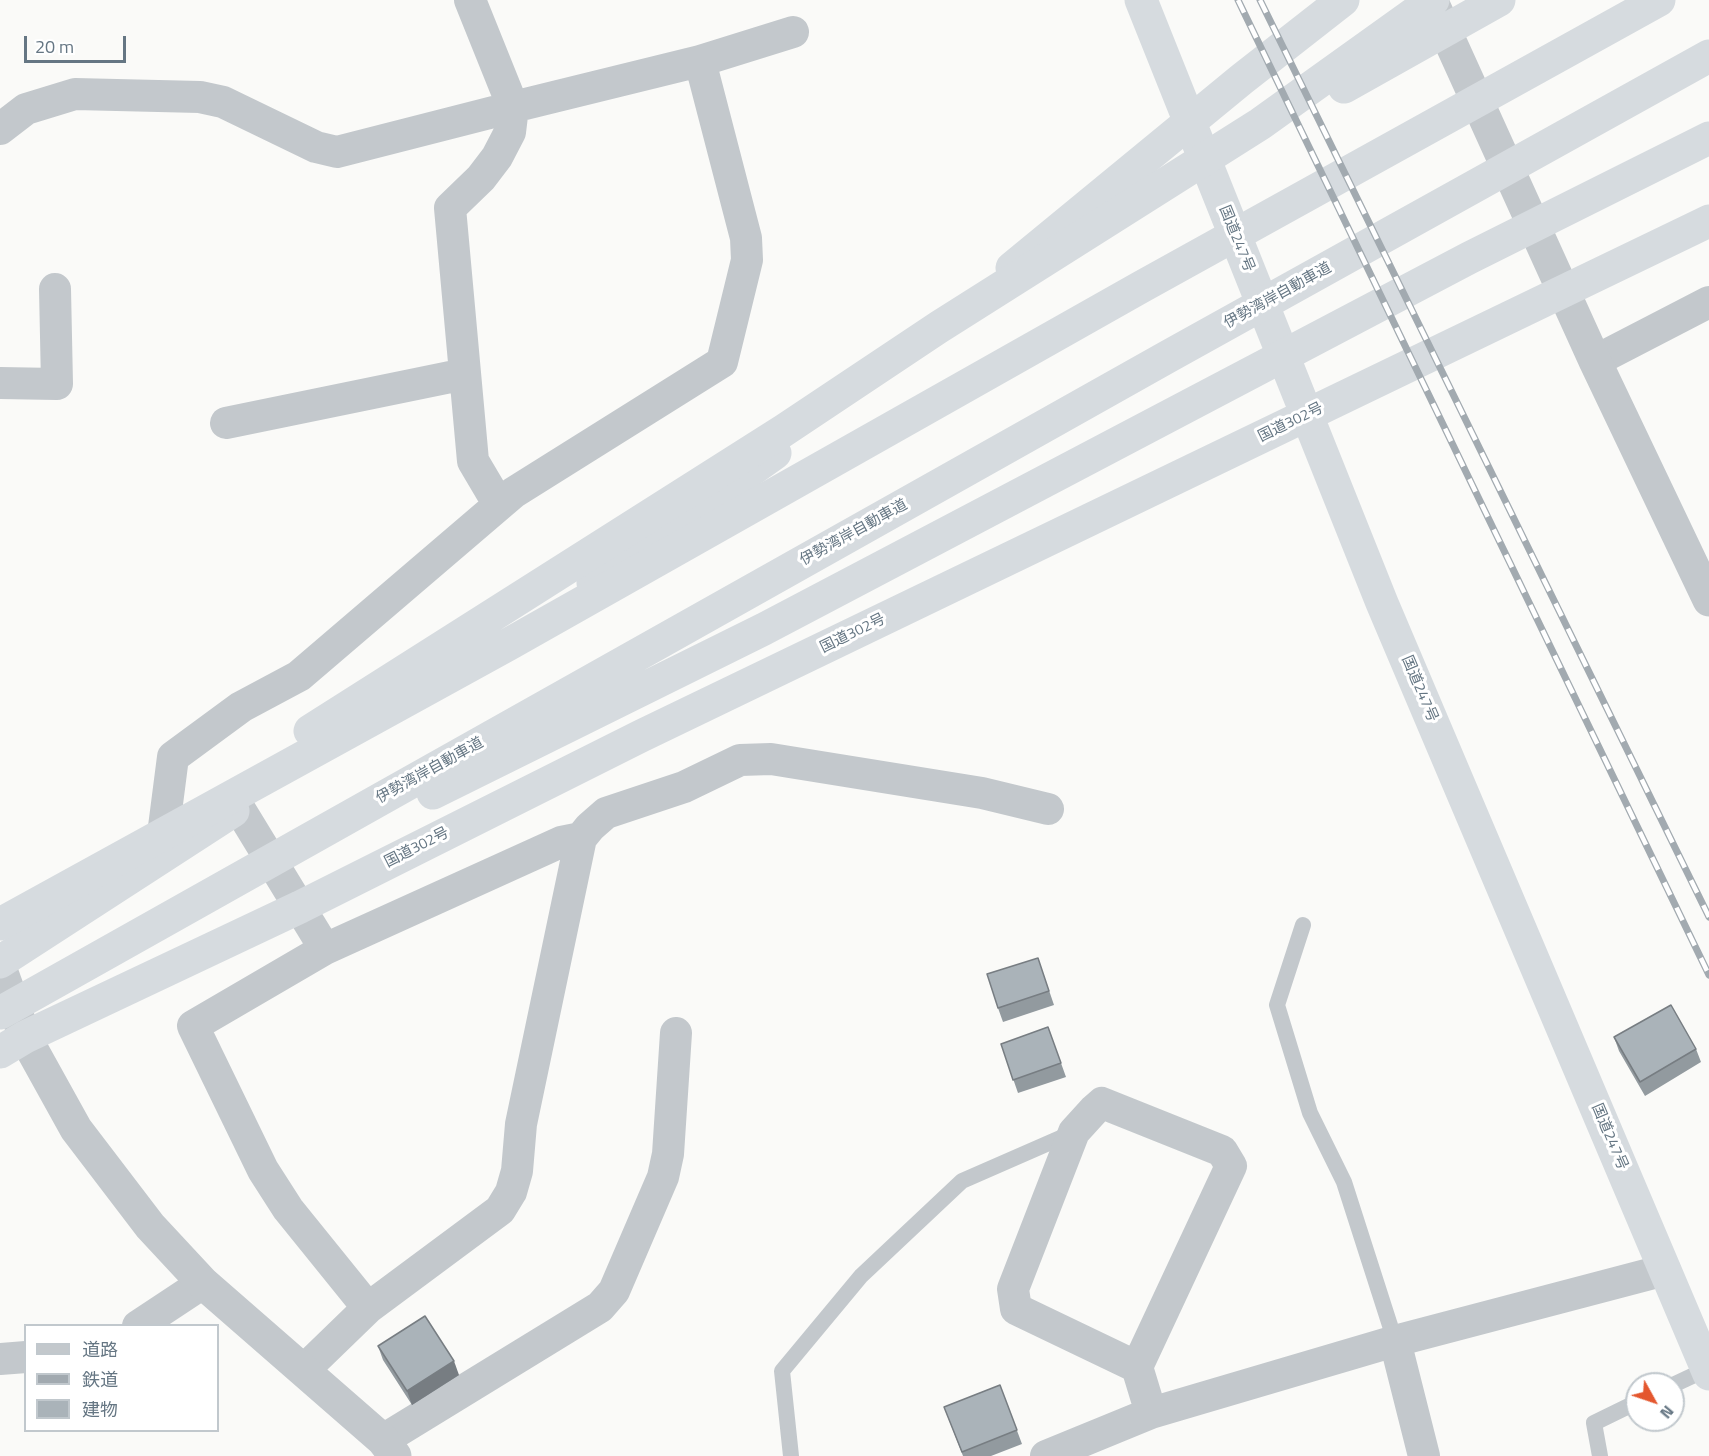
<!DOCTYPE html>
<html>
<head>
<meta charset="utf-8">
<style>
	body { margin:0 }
	#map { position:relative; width:1709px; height:1456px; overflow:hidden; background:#fafaf8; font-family:"Titillium Web","Noto Sans JP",sans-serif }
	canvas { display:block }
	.legend { position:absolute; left:24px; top:1324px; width:195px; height:108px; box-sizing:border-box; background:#fff; border:2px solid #c1c8cd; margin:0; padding:8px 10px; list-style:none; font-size:18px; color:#657683 }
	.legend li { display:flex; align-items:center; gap:12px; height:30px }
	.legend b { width:30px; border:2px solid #c1c8cd }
	.north { position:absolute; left:1625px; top:1372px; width:60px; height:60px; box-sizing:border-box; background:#fff; border:2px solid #c1c8cd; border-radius:50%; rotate:130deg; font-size:16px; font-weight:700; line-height:24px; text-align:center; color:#657683 }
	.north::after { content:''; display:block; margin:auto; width:21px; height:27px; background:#e4572e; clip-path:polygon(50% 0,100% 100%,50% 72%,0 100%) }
	.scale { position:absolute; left:24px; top:36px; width:102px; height:27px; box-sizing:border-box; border:3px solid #657683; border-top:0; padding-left:8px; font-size:18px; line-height:21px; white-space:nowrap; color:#657683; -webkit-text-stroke:4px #fff; paint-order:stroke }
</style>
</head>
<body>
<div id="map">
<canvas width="1709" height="1456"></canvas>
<ul class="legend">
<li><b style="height:8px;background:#c3c8cc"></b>道路</li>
<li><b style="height:8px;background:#a2aab0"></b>鉄道</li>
<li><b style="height:16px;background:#aab3b9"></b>建物</li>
</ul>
<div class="north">N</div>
<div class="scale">20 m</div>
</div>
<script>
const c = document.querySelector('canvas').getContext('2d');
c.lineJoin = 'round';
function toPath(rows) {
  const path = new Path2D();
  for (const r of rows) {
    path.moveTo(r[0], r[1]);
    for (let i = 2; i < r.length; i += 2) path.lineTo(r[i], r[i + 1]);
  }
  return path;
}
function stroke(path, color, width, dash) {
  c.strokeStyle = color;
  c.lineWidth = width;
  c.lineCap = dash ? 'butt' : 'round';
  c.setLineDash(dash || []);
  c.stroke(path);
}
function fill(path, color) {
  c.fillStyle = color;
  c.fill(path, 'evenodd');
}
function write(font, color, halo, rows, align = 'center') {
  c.font = font + ' "Titillium Web","Noto Sans JP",sans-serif';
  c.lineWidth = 6;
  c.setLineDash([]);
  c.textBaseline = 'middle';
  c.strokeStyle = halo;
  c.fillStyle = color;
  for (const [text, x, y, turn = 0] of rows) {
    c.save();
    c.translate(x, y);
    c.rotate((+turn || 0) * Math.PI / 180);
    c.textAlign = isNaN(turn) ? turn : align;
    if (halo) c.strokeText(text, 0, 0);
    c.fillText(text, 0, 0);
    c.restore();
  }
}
stroke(toPath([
	[1303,925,1277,1005,1310,1113,1344,1182,1395,1341],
	[1673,1385,1707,1369],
	[791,1456,782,1371,861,1276,962,1181,1074,1132],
	[1600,1456,1594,1423,1637,1402]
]), '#c3c8cc', 16);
stroke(toPath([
	[0,129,26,109,75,94,200,97,223,102,316,147,337,152,513,107,470,0],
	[1595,361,1709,302],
	[0,383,57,384,55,289],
	[226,423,465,374],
	[499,505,473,461,450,208,481,178,497,157,510,132,513,107,700,61,793,32],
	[239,808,325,949],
	[160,858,173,757,241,707,299,676,513,493,722,362,747,260,746,238,700,61],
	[368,1308,288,1209,263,1170,193,1026,325,949,561,842,581,838],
	[138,1326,203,1283],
	[1395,1341,1424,1456],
	[0,1359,26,1357],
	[1137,1367,1231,1166,1222,1151,1102,1103,1094,1110,1074,1132,1013,1289,1016,1309,1137,1367,1151,1413],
	[305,1369,368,1308,500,1210,511,1192,517,1171,521,1124,581,838,590,827,606,813,684,787,740,760,771,759,982,793,1048,809],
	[383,1440,600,1307,614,1291,663,1177,668,1154,676,1033],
	[1046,1456,1151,1413,1395,1341,1665,1270]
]), '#c3c8cc', 32);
stroke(toPath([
	[1434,6,1595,361,1709,600],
	[0,967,25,1037,76,1129,150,1226,203,1283,383,1440,395,1456]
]), '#c3c8cc', 33);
stroke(toPath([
	[1141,0,1382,603,1709,1374],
	[1012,268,1242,79,1343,0],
	[593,583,775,453],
	[0,962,233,811],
	[0,1052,25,1037,300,907,641,736,1709,221]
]), '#d6dbdf', 33);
stroke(toPath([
	[1344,87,1499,0],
	[310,731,783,431,939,327,1260,124,1433,0],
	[433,793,764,629,1469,258,1709,138],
	[0,924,509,644,1141,287,1659,0],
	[0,1013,1169,356,1709,56]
]), '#d6dbdf', 33);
const rail = toPath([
	[1238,0,1709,975],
	[1260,0,1709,917]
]);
stroke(rail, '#a2aab0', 7);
stroke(rail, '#fff', 4.5, [14]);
fill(toPath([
	[1038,958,1054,1005,1003,1022,998,1008],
	[1048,1027,1066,1077,1018,1093,1001,1044],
	[1614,1037,1696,1049,1701,1062,1645,1096,1619,1051],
	[378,1346,459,1375,412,1405,383,1360],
	[1000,1385,1022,1444,991,1456,963,1456,944,1407]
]), '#929a9f');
fill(toPath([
	[454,1361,459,1375,412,1405,407,1391]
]), '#777d82');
const building = toPath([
	[1038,958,1049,991,998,1008,987,974,1038,958],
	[1671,1005,1696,1049,1640,1082,1614,1037,1671,1005],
	[1048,1027,1061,1063,1013,1080,1001,1044,1048,1027],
	[425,1316,454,1361,407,1391,378,1346,425,1316],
	[1000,1385,1017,1430,962,1452,944,1407,1000,1385]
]);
fill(building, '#aab3b9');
stroke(building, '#777d82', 1.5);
write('15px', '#657683', '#fff', [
	["国道247号",1236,239,68],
	["伊勢湾岸自動車道",1278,296,-29],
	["国道302号",1291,423,-26],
	["伊勢湾岸自動車道",854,533,-29],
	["国道302号",853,634,-26],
	["国道247号",1419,689,67],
	["伊勢湾岸自動車道",430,771,-29],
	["国道302号",417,848,-27],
	["国道247号",1609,1137,67]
]);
</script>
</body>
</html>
